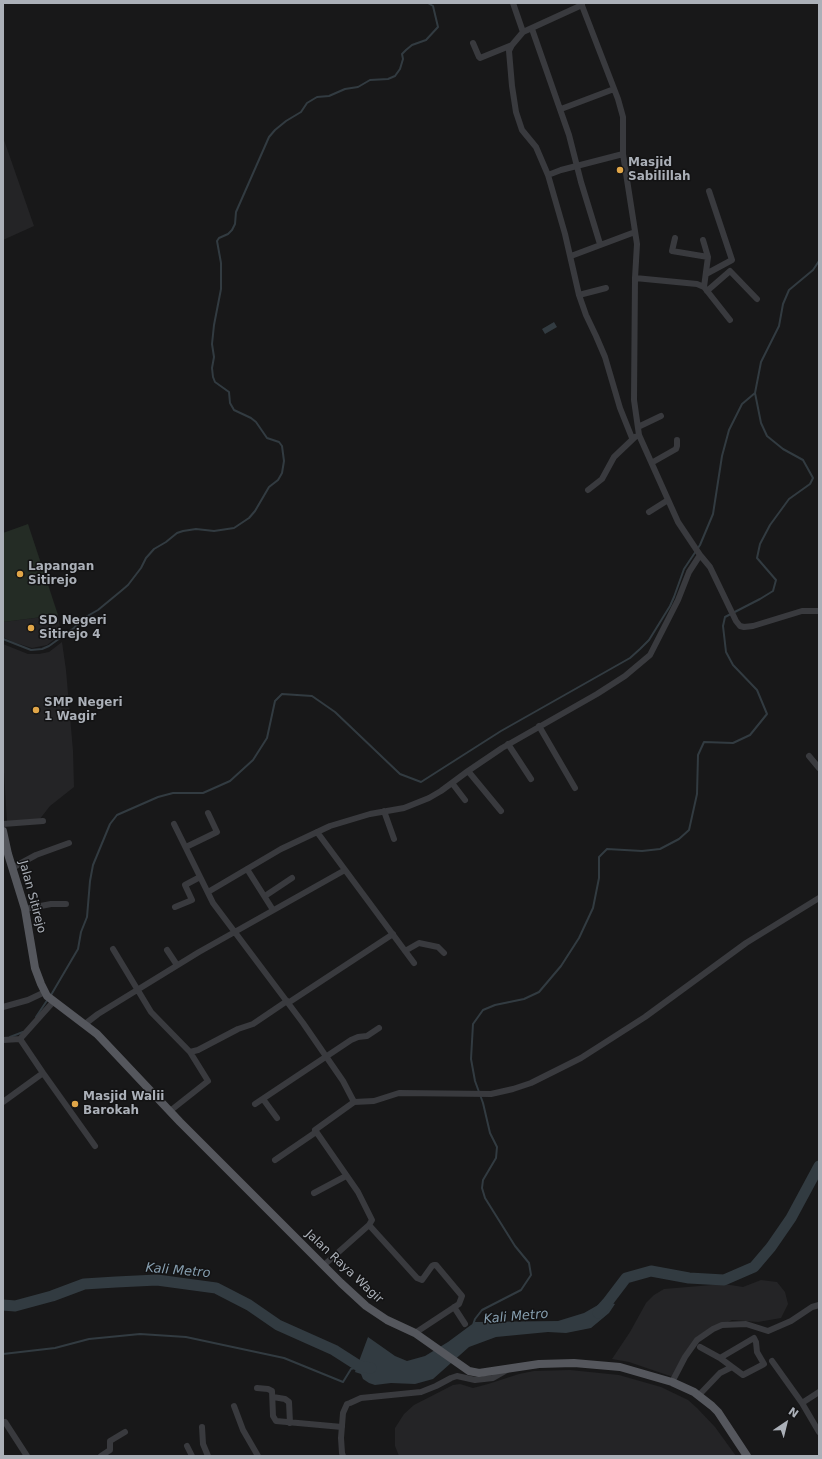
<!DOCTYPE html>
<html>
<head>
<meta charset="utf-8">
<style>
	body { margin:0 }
	#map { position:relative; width:822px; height:1459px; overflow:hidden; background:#181819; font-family:"DejaVu Sans",sans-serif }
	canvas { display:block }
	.frame { position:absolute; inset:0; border:4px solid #abb0b8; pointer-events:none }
	.north { position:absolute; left:766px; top:1403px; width:40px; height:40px; -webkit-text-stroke:3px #131314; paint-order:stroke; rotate:35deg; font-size:11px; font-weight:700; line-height:16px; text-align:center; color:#abb0b8 }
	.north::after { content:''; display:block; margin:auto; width:14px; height:18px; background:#abb0b8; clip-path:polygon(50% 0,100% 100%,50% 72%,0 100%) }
</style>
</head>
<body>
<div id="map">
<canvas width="822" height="1459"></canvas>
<div class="frame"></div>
<div class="north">N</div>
</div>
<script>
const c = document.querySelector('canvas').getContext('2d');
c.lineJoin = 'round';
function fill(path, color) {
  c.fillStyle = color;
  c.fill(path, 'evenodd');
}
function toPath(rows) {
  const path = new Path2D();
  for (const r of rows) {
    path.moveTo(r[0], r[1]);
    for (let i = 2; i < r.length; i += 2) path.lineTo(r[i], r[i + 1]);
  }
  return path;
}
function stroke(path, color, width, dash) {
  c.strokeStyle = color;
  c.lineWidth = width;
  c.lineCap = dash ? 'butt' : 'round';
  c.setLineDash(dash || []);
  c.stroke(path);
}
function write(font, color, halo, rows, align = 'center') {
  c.font = font + ' "DejaVu Sans",sans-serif';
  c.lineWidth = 3;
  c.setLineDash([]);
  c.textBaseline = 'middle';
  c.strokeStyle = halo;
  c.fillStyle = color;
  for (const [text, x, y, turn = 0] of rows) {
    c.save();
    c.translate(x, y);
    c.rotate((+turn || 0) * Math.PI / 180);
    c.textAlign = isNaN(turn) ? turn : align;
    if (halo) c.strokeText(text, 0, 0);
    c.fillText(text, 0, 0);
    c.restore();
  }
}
fill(toPath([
	[3,140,4,140,34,226,3,240],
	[58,615,61,634,47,645,32,648,13,642,3,637,3,622],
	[62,642,66,670,73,751,74,787,50,806,39,820,7,822,3,756,3,644,28,654,39,654,49,652],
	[761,1280,777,1282,785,1292,788,1304,781,1318,758,1322,732,1320,696,1338,673,1377,629,1362,612,1359,630,1332,646,1303,654,1295,664,1289,724,1284,743,1287],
	[570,1370,619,1375,661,1387,688,1400,697,1408,715,1427,736,1456,399,1456,395,1446,395,1428,404,1414,414,1405,453,1385,460,1384,473,1388,488,1384,519,1374,534,1371]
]), '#242426');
fill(toPath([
	[28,524,58,615,3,622,3,533]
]), '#242c25');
fill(toPath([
	[554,322,557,327,545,334,542,329],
	[605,1301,615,1304,609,1313,591,1328,566,1333,548,1332,496,1337,469,1347,433,1379,415,1384,391,1383,375,1385,369,1383,363,1379,361,1374,355,1372,368,1337,395,1356,407,1361,425,1356,448,1342,475,1322,558,1321,584,1313]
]), '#323b41');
stroke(toPath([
	[3,639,31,650,42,649,49,646,74,628,82,619,98,610,121,591,128,585,141,568,146,558,154,549,166,542,177,533,183,531,196,529,214,531,234,528,249,518,255,511,269,487,278,480,282,473,284,461,282,446,279,442,267,438,256,422,251,418,234,410,230,403,229,392,215,382,213,377,212,368,214,357,212,344,214,325,221,289,221,263,217,241,219,238,228,234,232,230,235,224,236,212,269,137,275,130,286,121,301,112,307,103,317,97,329,96,345,89,358,87,370,80,388,79,395,76,400,69,403,59,402,54,406,50,412,45,426,40,438,27,433,6,428,3],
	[51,995,78,949,81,932,87,917,90,881,93,865,110,824,117,815,158,797,173,793,203,793,230,781,253,760,267,738,275,701,282,694,312,696,335,712,400,774,421,782,501,731,630,658,640,649,649,640,670,606,674,597,684,569,700,545,713,514,722,456,729,430,742,404,755,393],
	[36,1017,48,999],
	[10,1037,23,1032],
	[473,1325,475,1319,482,1310,521,1290,531,1275,529,1263,515,1246,485,1198,482,1188,483,1180,496,1158,497,1147,490,1133,483,1103,475,1081,471,1059,473,1024,483,1010,495,1005,524,999,539,992,561,966,579,938,593,908,599,878,599,857,607,849,642,851,660,849,679,839,689,830,697,794,698,755,704,742,733,743,750,735,767,714,757,690,733,665,726,652,723,626,725,617,760,599,773,591,776,580,757,558,760,544,770,525,789,499,810,484,813,478,803,460,783,449,767,436,761,423,755,393,761,362,779,326,783,304,789,290,813,270,819,261],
	[3,1354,55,1348,89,1339,140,1334,186,1337,284,1358,343,1382,351,1369,358,1367]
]), '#323b41', 2);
stroke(toPath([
	[3,1305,15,1306,52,1296,84,1284,116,1282,157,1280,216,1288,249,1305,278,1325,334,1350,359,1366,371,1368],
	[598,1313,607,1303,626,1278,651,1271,689,1278,724,1280,754,1267,771,1247,791,1218,819,1166]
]), '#323b41', 11);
stroke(toPath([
	[513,3,523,32],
	[581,3,618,99,623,117,623,154,637,244,635,278,634,400,639,435,678,522,700,555,710,567,736,621,740,626,744,627,753,626,802,611,819,611],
	[582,5,523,32,512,45,509,51,512,86,516,112,522,130,536,147,548,175,565,234,579,295,586,315,596,336,605,357,620,408,632,438],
	[532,29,569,135,581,182,600,244],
	[473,43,479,57,480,58,512,45],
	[561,109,614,89],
	[548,175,561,170,623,154],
	[675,238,672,251,708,257,704,287],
	[703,240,708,257],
	[571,256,635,232],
	[706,274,732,260,709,191],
	[635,278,697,284,704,287,730,320],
	[707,291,730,271,757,299],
	[579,295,606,288],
	[638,427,661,416],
	[653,462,676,449,677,446,677,440],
	[588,490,602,479,614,457,635,437],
	[649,512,668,500],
	[539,726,575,788],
	[508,744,531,779],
	[809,756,819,768],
	[468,771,501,811],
	[452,783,465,800],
	[384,811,394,839],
	[3,824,43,821],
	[174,824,213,903,303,1023,343,1081,354,1102,315,1130,358,1192,372,1220,369,1225,324,1265],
	[317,832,414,963],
	[186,847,217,832,208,813],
	[12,868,36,855,69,843],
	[247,869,273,910],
	[208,892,281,849,330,826,370,814,404,808,429,798,441,791,468,771,502,748,597,694,625,676,650,655,678,600,689,572,700,555],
	[265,896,292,878],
	[175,907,192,900,185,885,200,877],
	[25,909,51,904,66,904],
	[113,949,151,1012,190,1052,198,1050,238,1029,253,1024,287,1001],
	[167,950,177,965],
	[405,951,419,943,438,947,444,953],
	[288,1003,393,934],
	[3,1007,28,1000,45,992],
	[85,1024,98,1014,199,952,345,870],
	[20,1039,43,1073,95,1146],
	[3,1040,20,1039,54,1001],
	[263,1099,277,1118],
	[3,1102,43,1073],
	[354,1102,374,1101,399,1093,491,1094,513,1089,531,1083,581,1058,645,1017,746,943,819,898],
	[255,1104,351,1040,358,1037,367,1036,379,1028],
	[170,1111,208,1081,190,1052],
	[275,1160,316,1132],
	[314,1193,346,1176],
	[369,1225,417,1278,422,1280,432,1266,434,1265,436,1265,462,1296,459,1304,415,1333],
	[454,1307,465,1324],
	[700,1347,720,1358,754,1338,756,1342,757,1352,764,1364,743,1375,720,1358],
	[772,1361,802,1403,819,1432],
	[672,1382,685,1357,697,1340,713,1329,722,1325,746,1324,768,1331,791,1321,812,1307,819,1305],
	[257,1388,268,1389,272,1391,273,1416,276,1421,342,1427],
	[699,1395,720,1373,732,1367],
	[273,1397,285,1399,289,1402,290,1423],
	[802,1403,819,1392],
	[234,1406,243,1430,258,1456],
	[5,1422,27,1456],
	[202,1427,203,1444,208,1456],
	[187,1446,192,1456],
	[101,1456,110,1450,110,1441,125,1432],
	[343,1456,342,1453,341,1438,343,1413,347,1404,350,1403,361,1398,421,1392,436,1386,451,1378,457,1376,475,1380,493,1378,507,1370]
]), '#393a3e', 6);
stroke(toPath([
	[3,831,8,854,25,909,35,968,41,984,47,996,97,1034,180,1122,341,1283,366,1306,387,1320,415,1333,469,1371,479,1373,539,1364,574,1363,620,1367,672,1382,694,1392,712,1406,718,1412,747,1456]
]), '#55575d', 8);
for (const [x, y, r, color] of [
	[620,170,4,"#e1a648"],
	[20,574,4,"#e1a648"],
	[31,628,4,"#e1a648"],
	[36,710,4,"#e1a648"],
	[75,1104,4,"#e1a648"]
]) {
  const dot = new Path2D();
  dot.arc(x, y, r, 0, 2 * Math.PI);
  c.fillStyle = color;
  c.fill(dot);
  stroke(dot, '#131314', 1.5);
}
write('bold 12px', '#abb0b8', '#131314', [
	["Masjid",628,163],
	["Sabilillah",628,177],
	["Lapangan",28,567],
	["Sitirejo",28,581],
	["SD Negeri",39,621],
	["Sitirejo 4",39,635],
	["SMP Negeri",44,703],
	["1 Wagir",44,717],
	["Masjid Walii",83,1097],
	["Barokah",83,1111]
], 'left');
write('12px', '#abb0b8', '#131314', [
	["Jalan Sitirejo",32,897,75],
	["Jalan Raya Wagir",344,1267,43]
]);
write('italic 13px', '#869eaf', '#131314', [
	["Kali Metro",178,1271,5],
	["Kali Metro",516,1317,-5]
]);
</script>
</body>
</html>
